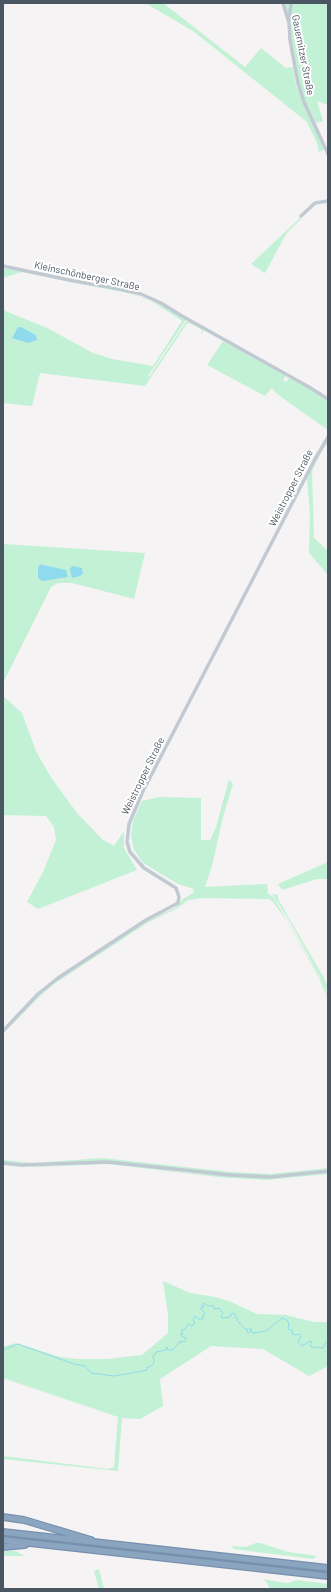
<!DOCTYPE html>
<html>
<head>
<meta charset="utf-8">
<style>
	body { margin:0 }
	#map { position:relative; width:331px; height:1592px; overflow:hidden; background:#f5f3f3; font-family:Barlow,sans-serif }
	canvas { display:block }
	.frame { position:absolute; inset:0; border:4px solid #4a5661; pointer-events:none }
</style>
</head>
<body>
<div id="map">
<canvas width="331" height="1592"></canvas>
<div class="frame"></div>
</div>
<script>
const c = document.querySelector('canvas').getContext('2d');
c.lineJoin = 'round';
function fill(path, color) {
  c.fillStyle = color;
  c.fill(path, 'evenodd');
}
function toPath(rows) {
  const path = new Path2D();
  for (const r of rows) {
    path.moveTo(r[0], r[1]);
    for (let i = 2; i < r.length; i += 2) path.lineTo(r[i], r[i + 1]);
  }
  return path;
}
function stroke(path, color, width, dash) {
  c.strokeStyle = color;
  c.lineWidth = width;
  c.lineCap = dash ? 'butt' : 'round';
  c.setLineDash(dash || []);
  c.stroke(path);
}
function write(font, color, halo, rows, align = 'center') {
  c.font = font + ' Barlow,sans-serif';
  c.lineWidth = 4;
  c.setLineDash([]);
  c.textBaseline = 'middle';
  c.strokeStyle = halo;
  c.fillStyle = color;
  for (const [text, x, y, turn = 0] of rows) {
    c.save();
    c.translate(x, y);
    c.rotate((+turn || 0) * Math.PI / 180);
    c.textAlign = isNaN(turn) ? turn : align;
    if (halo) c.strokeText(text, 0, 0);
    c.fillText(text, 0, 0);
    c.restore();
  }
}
fill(toPath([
	[145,3,163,3,245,67,261,48,286,68,293,67,296,85,325,149,319,152,317,143,307,122,297,114,193,31],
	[284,3,328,3,328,105,317,101,323,121,316,123,305,101,299,82],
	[301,217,302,218,286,234,265,273,251,264],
	[3,268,125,291,160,304,186,320,148,376,149,377,186,322,189,322,204,330,201,334,202,330,189,323,186,325,145,386,40,373,32,406,3,403,3,310,47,328,93,353,112,359,153,366,182,321,153,302,132,294,22,272,3,278],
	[18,327,21,327,36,335,12,338],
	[223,341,286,376,283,380,286,382,290,377,328,400,328,430,277,394,272,388,265,396,207,365],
	[328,439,328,443,322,450,312,471,314,538,328,551,328,575,309,553,310,514,307,479,307,476],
	[3,544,145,553,134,599,72,583,58,583,51,587,3,683],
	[42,564,53,567,68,577,44,581,38,577,38,568],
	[3,696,22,713,36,751,50,776,77,813,102,839,114,846,124,831,124,848,137,870,38,909,27,902,43,872,56,840,54,827,46,816,3,815],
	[229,779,233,784,223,817,212,866,205,887,267,884,268,891,267,893,273,897,292,929,325,987,328,999,320,980,287,921,273,902,269,899,202,898,188,900,178,908,147,923,54,984,40,996,3,1034,34,1000,54,982,147,921,175,908,183,899,193,893,194,889,178,884,143,863,134,850,131,836,133,821,142,801,159,797,201,798,201,840,210,840,216,827],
	[328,862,328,879,317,879,282,890,278,884],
	[272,894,278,895,278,899,324,978,328,987,328,992,289,920],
	[102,1158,231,1172,270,1174,328,1168,328,1169,275,1176,231,1174,108,1161,34,1164,3,1162,3,1160,34,1163],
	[108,1163,152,1168,153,1169,154,1168,190,1173,265,1178,326,1172,328,1174,265,1180,218,1177,108,1164,34,1167,20,1167,3,1165,3,1164,20,1167],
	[163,1281,190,1293,215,1297,229,1301,257,1314,286,1315,314,1322,328,1322,328,1366,309,1376,263,1349,211,1346,160,1379,163,1406,140,1419,122,1418,118,1471,3,1459,3,1456,108,1469,114,1467,118,1417,3,1378,3,1347,16,1343,60,1357,77,1359,108,1359,142,1355,168,1333,168,1315],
	[256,1543,260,1543,288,1552,317,1556,313,1559,234,1549,231,1546,246,1547],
	[3,1551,16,1551,24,1556,3,1556],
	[99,1569,104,1589,99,1589,94,1571],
	[262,1579,287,1583,297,1580,328,1584,328,1589,270,1589,266,1581]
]), '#c3f1d5');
fill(toPath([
	[18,327,21,327,36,335,37,340,28,343,12,338],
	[40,564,66,570,68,577,44,581,40,580,38,577,38,568],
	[72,566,82,568,83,573,80,576,72,578,70,569]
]), '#90daee');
stroke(toPath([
	[3,1350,18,1344,74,1364,85,1366,91,1373,114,1376,143,1371,147,1370,147,1367,150,1367,154,1363,153,1355,155,1355,156,1352,166,1350,167,1347,168,1350,173,1350,180,1341,181,1343,182,1341,185,1342,186,1338,181,1336,181,1334,183,1334,181,1331,185,1329,188,1324,192,1326,195,1323,193,1320,195,1316,198,1319,203,1319,203,1315,205,1313,200,1308,204,1307,202,1306,204,1303,208,1306,214,1306,214,1309,219,1308,223,1313,221,1316,222,1318,230,1317,231,1314,234,1313,239,1323,241,1324,245,1329,248,1329,247,1331,248,1333,251,1331,250,1328,253,1333,266,1331,282,1318,287,1320,289,1323,288,1329,293,1331,292,1334,296,1335,299,1334,301,1336,298,1342,302,1346,310,1341,312,1342,310,1344,311,1347,323,1348,326,1342]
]), '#90daee', 1);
const highway = toPath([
	[3,1517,24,1520,91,1540],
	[3,1532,328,1568],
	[3,1540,328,1576],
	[3,1547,25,1545]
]);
stroke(highway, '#7690ad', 8);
stroke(toPath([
	[283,3,289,23,290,40,298,83,304,102,328,154],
	[289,20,291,3],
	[301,216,315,203,328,201],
	[3,266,74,281,120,289,141,294,161,303,182,316,309,387,328,399],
	[3,1031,38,994,58,978,146,920,178,903,179,897,176,888,144,868,130,852,127,842,129,824,143,791,314,461,328,437],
	[3,1163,21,1165,108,1162,230,1175,271,1177,328,1171]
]), '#c1cad2', 3.5);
stroke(highway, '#8ba5c1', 5.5);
write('10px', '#4a5661', '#fff', [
	["Gauernitzer Straße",303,55,79],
	["Kleinschönberger Straße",87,276,12],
	["Weistropper Straße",291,488,-63],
	["Weistropper Straße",143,776,-64]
]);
</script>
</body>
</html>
